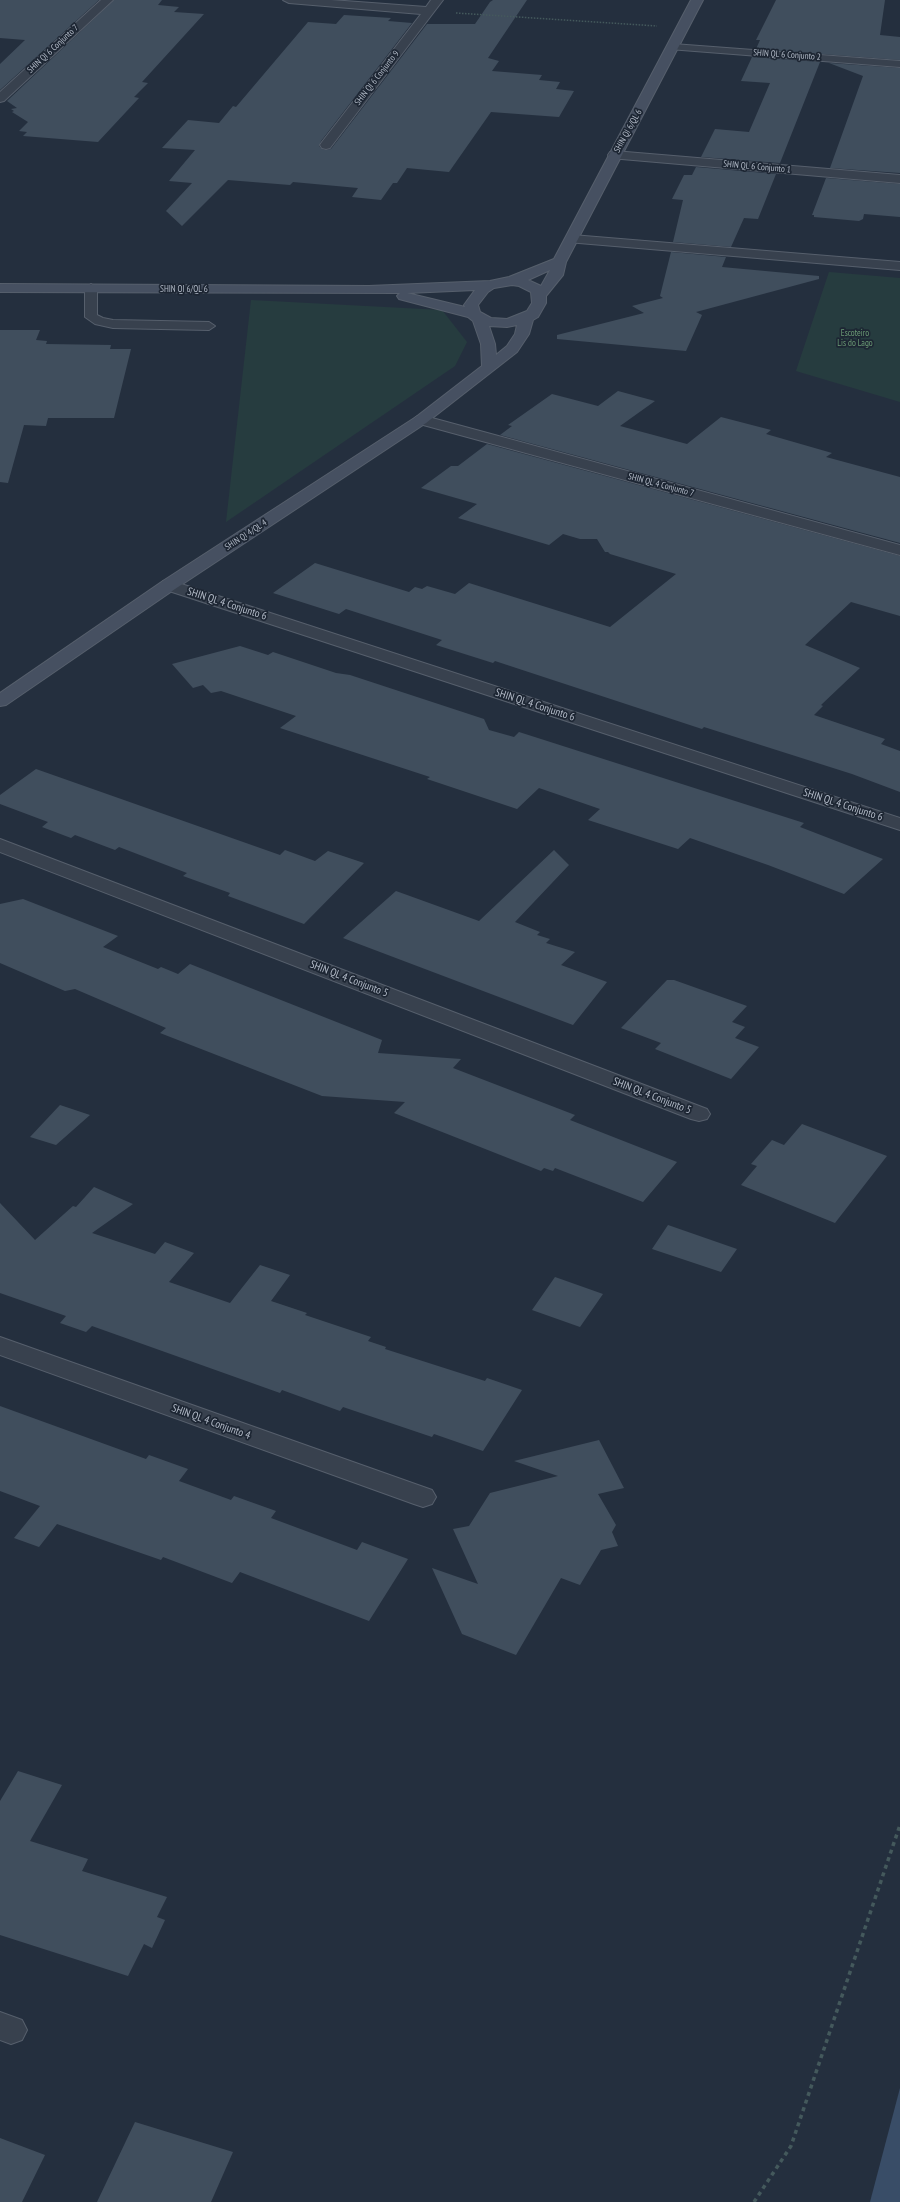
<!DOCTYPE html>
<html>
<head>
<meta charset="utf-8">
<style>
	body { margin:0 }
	canvas { display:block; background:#242f3e }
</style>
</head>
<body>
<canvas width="900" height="2202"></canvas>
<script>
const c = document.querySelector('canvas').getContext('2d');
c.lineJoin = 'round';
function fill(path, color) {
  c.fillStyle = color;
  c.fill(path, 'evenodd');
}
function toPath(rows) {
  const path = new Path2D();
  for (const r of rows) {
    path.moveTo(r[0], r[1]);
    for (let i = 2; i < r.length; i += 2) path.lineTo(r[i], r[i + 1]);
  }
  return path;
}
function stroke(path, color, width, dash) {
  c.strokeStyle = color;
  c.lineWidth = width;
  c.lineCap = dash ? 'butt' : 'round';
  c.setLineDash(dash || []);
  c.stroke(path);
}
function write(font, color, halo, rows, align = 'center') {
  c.font = font + ' "PT Sans Narrow",sans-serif';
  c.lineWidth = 3.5;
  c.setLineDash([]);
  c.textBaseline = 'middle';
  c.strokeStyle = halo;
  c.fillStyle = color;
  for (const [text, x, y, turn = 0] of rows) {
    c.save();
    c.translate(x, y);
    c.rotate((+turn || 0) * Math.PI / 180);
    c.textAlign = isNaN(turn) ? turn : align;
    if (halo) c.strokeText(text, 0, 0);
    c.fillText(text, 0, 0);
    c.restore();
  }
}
fill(toPath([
	[829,272,900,278,900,402,796,371],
	[251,300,442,310,467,342,455,366,226,522]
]), '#263c3f');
fill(toPath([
	[900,2088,900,2202,870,2202]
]), '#394d67');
fill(toPath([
	[0,0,99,0,0,90,0,64,25,40,0,38],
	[114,0,162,0,158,5,179,7,174,12,204,14,142,82,148,83,134,97,139,98,98,142,23,136,27,132,19,131,28,122,12,112,14,111,11,109,17,108,7,101],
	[493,0,527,0,488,58,499,61,492,71,542,75,539,80,560,82,556,89,574,91,559,117,491,112,449,172,407,168,397,183,393,183,381,200,352,197,358,188,293,182,290,185,228,180,182,226,166,211,192,183,169,181,195,150,162,148,188,120,219,123,233,106,236,107,308,22,336,24,344,15,391,18,388,21,412,23,321,141,319,146,322,149,326,150,331,149,427,24,475,24,490,2],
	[776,0,885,0,880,35,900,37,900,60,756,49,760,40,756,40],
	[752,57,820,62,780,163,701,157,715,129,749,132,770,83,741,81],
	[829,63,900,68,900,173,830,168,863,76],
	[696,167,776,174,758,219,744,218,731,247,673,242,683,200,672,199,684,175,692,175],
	[826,178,900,184,900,217,864,214,863,219,859,221,814,217,814,215,812,215],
	[671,252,726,257,722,267,819,276,819,279,696,312,702,315,686,351,557,339,557,335,644,313,632,306,663,298,660,296],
	[0,330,40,330,36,340,47,341,46,344,111,345,110,349,131,349,114,418,48,418,46,426,24,425,8,483,0,482],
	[618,391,655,401,620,426,687,444,721,417,771,430,766,434,832,453,826,457,900,477,900,543,500,435,512,426,508,425,552,394,598,406],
	[487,444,900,556,900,616,851,602,805,645,860,668,821,705,823,706,814,715,885,739,881,744,900,751,900,792,852,774,704,727,702,729,495,661,493,663,436,645,442,640,346,609,339,614,273,593,315,563,409,592,415,587,422,589,427,586,455,594,469,583,610,627,676,574,610,554,608,552,605,552,597,539,580,539,563,534,549,545,458,518,477,504,421,488,451,466,458,466],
	[240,646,268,655,273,652,336,673,350,675,484,719,489,730,514,737,519,732,804,823,800,827,883,859,844,894,768,865,690,838,678,849,588,820,600,809,539,788,517,809,427,779,430,777,280,728,296,716,221,691,211,693,203,685,193,688,172,664],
	[36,769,280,855,285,850,315,861,328,851,364,863,304,924,228,896,230,893,183,876,187,873,119,847,115,850,75,835,71,838,42,827,48,822,0,804,0,795],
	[554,850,569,865,515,922,540,932,537,935,550,939,546,943,575,952,561,965,607,982,573,1025,343,938,396,891,479,921],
	[23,899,118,936,103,947,158,969,161,967,178,974,190,964,382,1040,378,1053,461,1059,453,1068,575,1115,570,1120,677,1162,643,1202,555,1168,553,1171,544,1168,541,1171,394,1113,405,1102,322,1096,160,1033,166,1028,75,989,65,991,0,963,0,904],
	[667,980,674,980,747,1006,732,1022,745,1027,735,1038,759,1047,731,1079,655,1049,661,1043,621,1028],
	[60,1105,90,1115,56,1145,30,1137],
	[802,1124,887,1156,835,1223,741,1185,757,1166,751,1164,772,1140,784,1145],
	[94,1187,133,1204,92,1233,155,1254,165,1242,194,1253,169,1282,230,1303,260,1265,290,1275,271,1301,307,1313,305,1315,371,1337,368,1341,386,1347,385,1349,485,1381,487,1378,522,1390,483,1451,434,1434,432,1437,343,1407,340,1411,282,1390,280,1393,92,1326,86,1332,60,1323,66,1316,0,1293,0,1203,35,1240,73,1206,76,1207],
	[668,1225,737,1249,721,1272,652,1249],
	[555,1277,603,1294,580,1327,532,1310],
	[0,1406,146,1459,149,1455,188,1469,179,1481,231,1500,234,1496,276,1511,271,1518,357,1550,362,1542,408,1559,369,1621,240,1572,232,1583,163,1557,161,1560,57,1524,39,1547,14,1538,40,1506,0,1491],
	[599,1440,624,1488,598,1494,616,1525,612,1532,618,1546,601,1550,580,1585,561,1578,516,1655,462,1634,432,1568,478,1584,453,1529,469,1526,490,1493,558,1476,514,1461],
	[18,1771,62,1785,30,1841,88,1859,82,1871,167,1897,157,1917,165,1920,152,1948,144,1944,128,1976,0,1935,0,1801],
	[135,2122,233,2152,211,2202,97,2202],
	[0,2138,45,2155,22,2202,0,2202]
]), '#404e5d');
const lane = toPath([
	[91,284,97,288,97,315,103,318,113,320,209,322,215,326,209,330,113,328,95,324,85,317,85,288,91,284]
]);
const street = toPath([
	[101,0,113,0,4,101,0,102,0,92,101,0],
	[283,0,331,0,426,7,431,0,443,0,330,148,326,149,322,148,320,145,322,142,421,14,289,3,283,0],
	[673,44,900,61,900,67,669,49,667,47,669,45,673,44],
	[614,151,900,175,900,183,610,158,608,155,610,152,614,151],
	[572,235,900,262,900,270,567,242,565,239,572,235],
	[421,415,900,545,900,555,416,423,413,420,416,417,421,415],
	[169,580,900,818,900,830,163,589,161,585,163,581,169,580],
	[0,839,707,1109,710,1114,707,1119,699,1121,691,1119,0,852,0,839],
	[0,1337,432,1490,436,1497,432,1504,423,1507,414,1504,0,1355,0,1337],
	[0,2012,22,2020,27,2030,22,2040,11,2044,0,2040,0,2012]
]);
const secondary = toPath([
	[691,0,703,0,566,262,563,275,546,296,546,303,538,317,533,320,529,334,517,352,426,423,175,589,6,705,0,706,0,693,163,581,416,417,482,366,481,344,473,321,468,317,399,299,397,296,400,293,0,292,0,284,369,286,490,281,509,277,554,259,691,0],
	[550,270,541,286,528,280,550,270],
	[512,285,519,286,531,292,532,303,527,311,507,319,491,318,480,312,478,305,488,292,494,288,512,285],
	[475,290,464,305,465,307,407,293,475,290],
	[517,325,515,334,507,346,496,355,495,344,489,326,507,327,517,325]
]);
stroke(lane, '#565f6c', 2);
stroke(street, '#565f6c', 2);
stroke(secondary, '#565f6c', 2);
stroke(toPath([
	[456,13,657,26]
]), '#44595c', 1.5, [1.5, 1.5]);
stroke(toPath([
	[754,2202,791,2146,900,1825]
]), '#44595c', 3.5, [4, 4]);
fill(lane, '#38414e');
fill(street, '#38414e');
fill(secondary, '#465061');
write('9px', '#b4bcc9', '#1d2633', [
	["SHIN QI 6 Conjunto 7",53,49,-43],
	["SHIN QL 6 Conjunto 2",787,55,4],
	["SHIN QI 6 Conjunto 9",377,78,-52],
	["SHIN QI 6/QL 6",628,131,-61],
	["SHIN QL 6 Conjunto 1",757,167,5],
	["SHIN QI 6/QL 6",184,289],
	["SHIN QL 4 Conjunto 7",661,485,15],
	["SHIN QI 4/QL 4",246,535,-33]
]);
write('9px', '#6a9a74', '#1d2633', [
	["Escoteiro",855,333],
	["Lis do Lago",855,343]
]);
write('11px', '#b4bcc9', '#1d2633', [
	["SHIN QL 4 Conjunto 6",227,604,18],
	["SHIN QL 4 Conjunto 6",535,705,18],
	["SHIN QL 4 Conjunto 6",843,805,18],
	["SHIN QL 4 Conjunto 5",349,979,21],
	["SHIN QL 4 Conjunto 5",652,1096,21],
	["SHIN QL 4 Conjunto 4",211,1422,20]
]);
</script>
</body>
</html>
